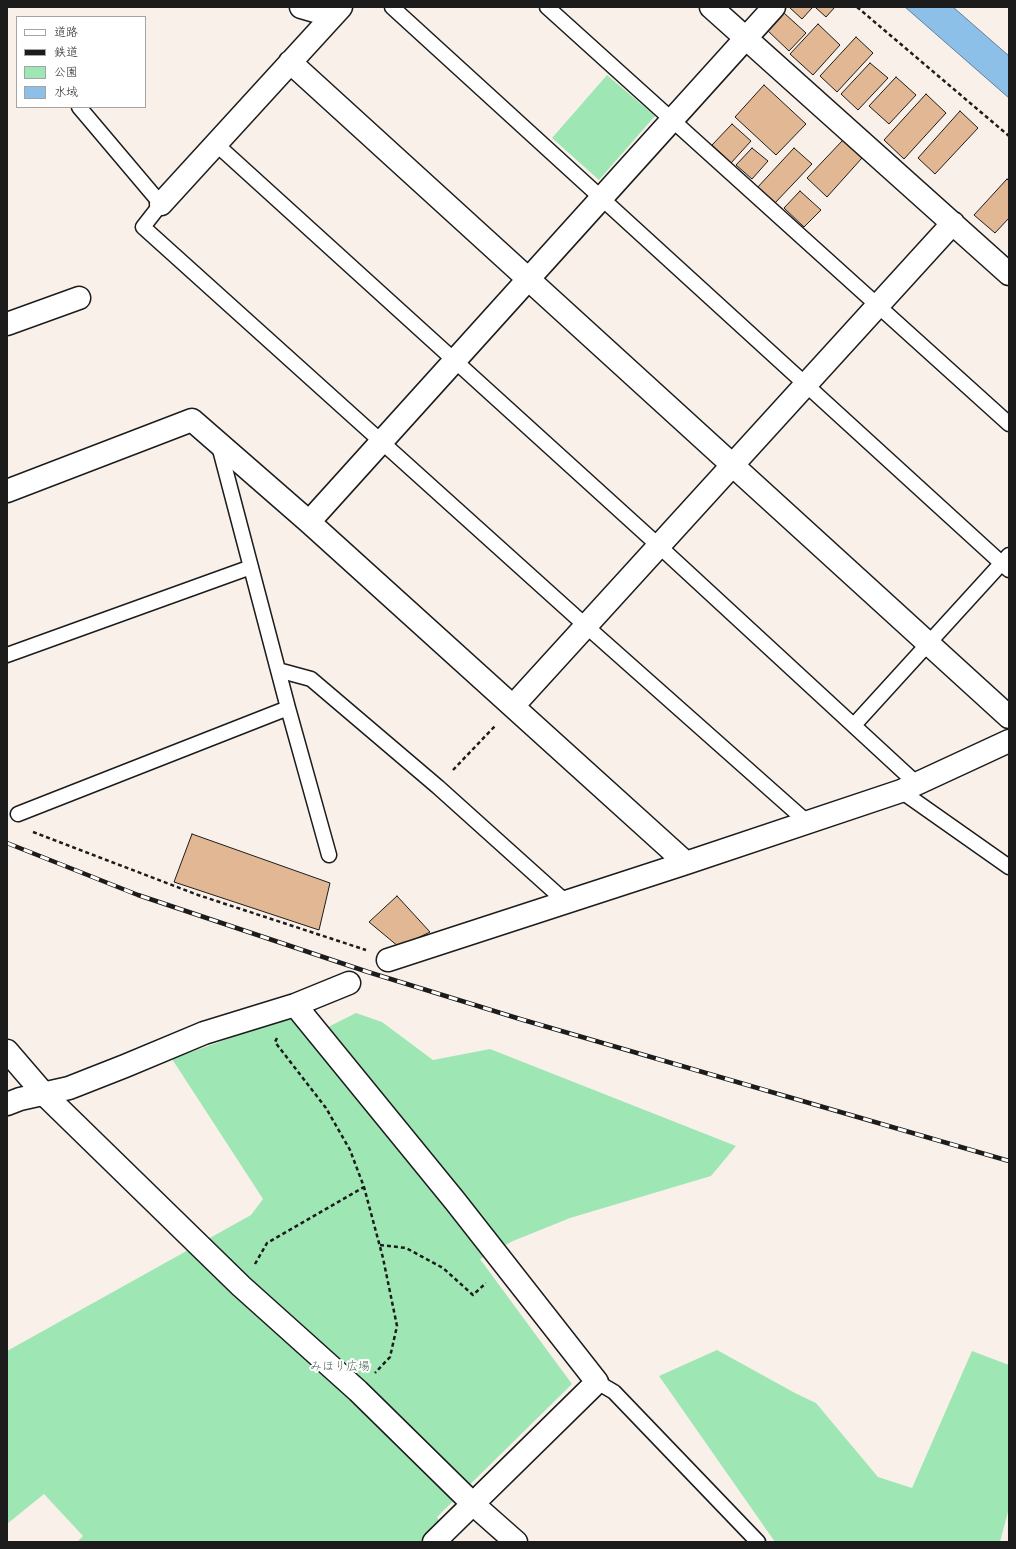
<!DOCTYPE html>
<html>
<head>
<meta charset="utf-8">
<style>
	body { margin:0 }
	#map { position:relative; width:1016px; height:1549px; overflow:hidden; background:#f9f1e9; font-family:Sriracha,"Klee One",sans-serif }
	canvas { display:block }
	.frame { position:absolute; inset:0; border:8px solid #1c1c1c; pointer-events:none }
	.legend { position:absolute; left:16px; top:16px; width:130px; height:92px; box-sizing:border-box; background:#fff; border:1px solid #a4a4a4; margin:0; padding:5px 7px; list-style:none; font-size:12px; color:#1c1c1c }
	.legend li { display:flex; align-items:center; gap:8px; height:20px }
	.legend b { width:20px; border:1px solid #a4a4a4 }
</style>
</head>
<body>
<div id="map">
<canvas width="1016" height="1549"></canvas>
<div class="frame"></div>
<ul class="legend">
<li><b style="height:5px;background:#fff"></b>道路</li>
<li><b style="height:5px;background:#1c1c1c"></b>鉄道</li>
<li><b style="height:11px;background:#9ee7b5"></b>公園</li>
<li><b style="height:11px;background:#8dc0e9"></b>水域</li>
</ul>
</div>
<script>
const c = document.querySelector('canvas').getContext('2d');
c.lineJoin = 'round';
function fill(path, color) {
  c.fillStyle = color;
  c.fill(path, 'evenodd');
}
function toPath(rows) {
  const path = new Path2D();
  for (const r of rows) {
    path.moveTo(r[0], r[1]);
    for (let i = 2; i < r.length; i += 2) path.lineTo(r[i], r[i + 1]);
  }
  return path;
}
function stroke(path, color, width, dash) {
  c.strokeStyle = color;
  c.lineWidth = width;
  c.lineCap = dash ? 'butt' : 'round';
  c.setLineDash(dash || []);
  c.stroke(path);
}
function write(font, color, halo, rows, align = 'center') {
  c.font = font + ' Sriracha,"Klee One",sans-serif';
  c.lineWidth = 4;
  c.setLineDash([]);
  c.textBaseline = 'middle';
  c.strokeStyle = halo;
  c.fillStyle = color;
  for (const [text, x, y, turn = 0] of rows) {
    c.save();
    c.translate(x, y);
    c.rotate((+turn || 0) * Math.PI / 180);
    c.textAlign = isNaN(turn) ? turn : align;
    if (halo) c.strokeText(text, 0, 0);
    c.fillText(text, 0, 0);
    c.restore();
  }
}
fill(toPath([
	[607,75,655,116,599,180,552,138],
	[356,1013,382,1022,433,1060,490,1049,736,1146,711,1176,570,1218,513,1241,480,1259,572,1384,437,1517,449,1542,77,1542,83,1536,44,1494,7,1524,7,1351,251,1215,263,1199,172,1059,291,1016,308,1037],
	[717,1350,795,1393,816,1403,878,1477,912,1488,972,1351,1009,1365,1009,1508,1000,1542,775,1542,659,1376]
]), '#9ee7b5');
const water = toPath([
	[905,7,953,7,1009,56,1009,98,905,7]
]);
fill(water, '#8dc0e9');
stroke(water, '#607e97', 1);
const building = toPath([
	[789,7,811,7,812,8,802,19,789,7],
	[815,7,835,7,826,17,815,7],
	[784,13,806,33,789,51,767,30,784,13],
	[818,24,840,45,813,75,790,54,818,24],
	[856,37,873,53,837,92,820,76,856,37],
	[870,63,888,78,858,110,841,94,870,63],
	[896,77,916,95,889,124,869,106,896,77],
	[764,85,806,124,776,155,735,117,764,85],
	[926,94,946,113,904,159,884,140,926,94],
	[960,111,978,128,935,174,918,158,960,111],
	[732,124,751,141,731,163,712,145,732,124],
	[843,140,862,158,827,197,807,178,843,140],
	[752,148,768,161,752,179,736,165,752,148],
	[794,148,812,164,774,204,756,189,794,148],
	[1007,179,1009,181,1009,218,995,233,974,215,1007,179],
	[800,191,821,210,804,227,784,208,800,191],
	[192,834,330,883,319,930,174,882,192,834],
	[397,896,430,932,399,947,369,922,397,896]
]);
fill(building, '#e2b793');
stroke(building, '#1c1c1c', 1);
const service = toPath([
	[392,7,1009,570],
	[547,7,1009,424],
	[79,107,161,204,143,227,586,626,807,822],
	[216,144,659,546,917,784],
	[218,442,288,708,329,855],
	[7,655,251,567],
	[278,670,311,679,438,787,567,903],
	[854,725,1009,555],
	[901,791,1009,867],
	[18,814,288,708],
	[597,1382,614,1392,758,1542]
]);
const minor = toPath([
	[301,7,332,16],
	[711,7,1009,274],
	[290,62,1009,717],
	[161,204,341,7],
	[7,324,79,298],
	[7,491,192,420,309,522,686,863],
	[309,522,774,7],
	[513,706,953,223],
	[388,960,686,863,901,791,1009,741],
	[295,1005,455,1201,597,1382,434,1542],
	[7,1104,20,1099,69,1088,125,1066,204,1033,295,1005,349,983]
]);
const tertiary = toPath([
	[7,1051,44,1094,241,1286,358,1391,473,1504,516,1542]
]);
stroke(service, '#1c1c1c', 17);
stroke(minor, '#1c1c1c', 25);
stroke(tertiary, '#1c1c1c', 25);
stroke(toPath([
	[857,7,1009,136],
	[453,770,495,726],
	[33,832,198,895,366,950],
	[277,1038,275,1042,326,1108,350,1150,364,1187,383,1258,397,1326,390,1357,375,1373],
	[380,1245,406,1248,443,1268,473,1295,486,1283],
	[255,1264,267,1243,364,1187]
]), '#1c1c1c', 2.5, [4, 3]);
stroke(service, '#fff', 14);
stroke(minor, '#fff', 22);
stroke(tertiary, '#fff', 22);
const rail = toPath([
	[7,843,138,895,368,972,520,1019,1009,1161]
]);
stroke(rail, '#1c1c1c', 4.5);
stroke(rail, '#fff', 3, [9]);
write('12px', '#4a6352', '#fff', [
	["みほり広場",340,1367]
]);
</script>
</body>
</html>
